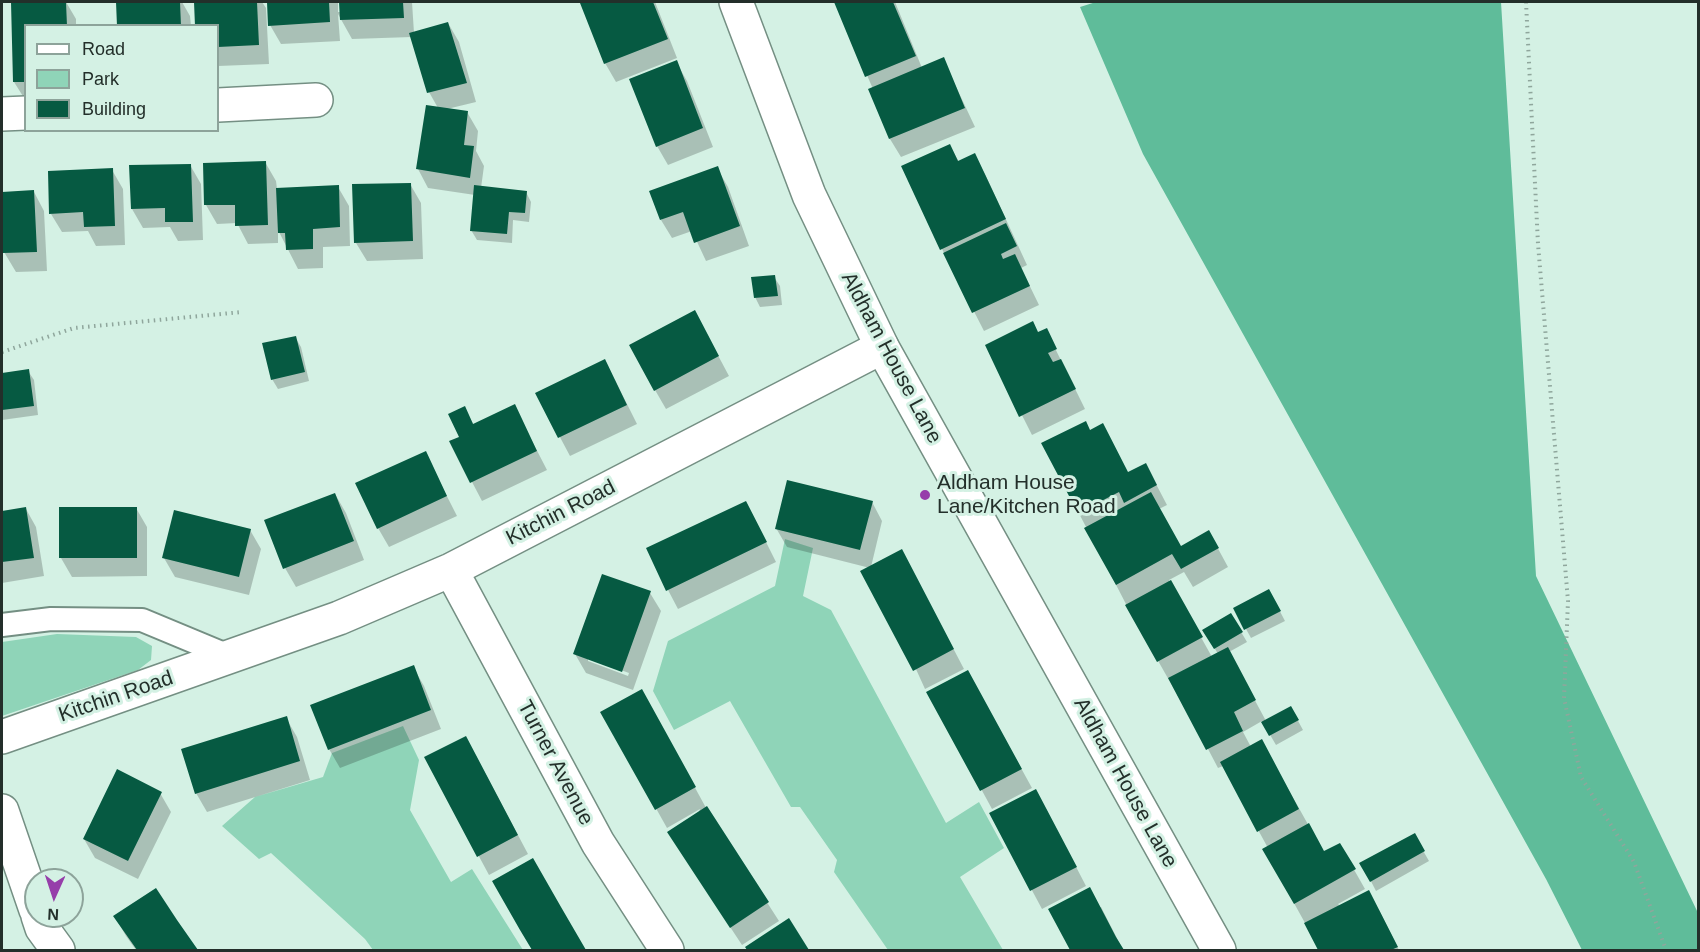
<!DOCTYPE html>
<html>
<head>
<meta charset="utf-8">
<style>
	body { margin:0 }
	#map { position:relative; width:1700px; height:952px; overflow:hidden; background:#d4f1e4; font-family:Arial,sans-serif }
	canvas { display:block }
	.frame { position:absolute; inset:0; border:3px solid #232f2a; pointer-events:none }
	.legend { position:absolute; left:24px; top:24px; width:195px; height:108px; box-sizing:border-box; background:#d4f1e4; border:2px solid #8da39a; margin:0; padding:8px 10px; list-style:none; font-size:18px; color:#232f2a }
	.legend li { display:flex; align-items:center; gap:12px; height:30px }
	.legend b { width:30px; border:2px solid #8da39a }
	.north { position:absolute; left:24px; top:868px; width:60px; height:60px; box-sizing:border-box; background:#d4f1e4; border:2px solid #8da39a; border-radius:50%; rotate:183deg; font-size:16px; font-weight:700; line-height:24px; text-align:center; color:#232f2a }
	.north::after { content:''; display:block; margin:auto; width:21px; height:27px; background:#963eaa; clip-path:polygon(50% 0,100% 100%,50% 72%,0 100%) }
</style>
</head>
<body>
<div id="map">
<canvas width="1700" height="952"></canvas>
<div class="frame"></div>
<ul class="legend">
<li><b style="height:8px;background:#fff"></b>Road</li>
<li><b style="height:16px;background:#8fd4b8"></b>Park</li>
<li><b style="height:16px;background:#065a42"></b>Building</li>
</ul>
<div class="north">N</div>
</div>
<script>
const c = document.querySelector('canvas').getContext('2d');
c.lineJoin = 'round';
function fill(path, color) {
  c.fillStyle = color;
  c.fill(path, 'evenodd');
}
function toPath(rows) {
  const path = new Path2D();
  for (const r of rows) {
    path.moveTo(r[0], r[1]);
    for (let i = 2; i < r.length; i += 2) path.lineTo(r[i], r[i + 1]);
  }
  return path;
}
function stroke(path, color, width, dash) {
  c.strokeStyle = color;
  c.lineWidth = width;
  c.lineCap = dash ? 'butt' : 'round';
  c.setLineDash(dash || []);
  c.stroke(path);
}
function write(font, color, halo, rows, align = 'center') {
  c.font = font + ' Arial,sans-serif';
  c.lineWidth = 6;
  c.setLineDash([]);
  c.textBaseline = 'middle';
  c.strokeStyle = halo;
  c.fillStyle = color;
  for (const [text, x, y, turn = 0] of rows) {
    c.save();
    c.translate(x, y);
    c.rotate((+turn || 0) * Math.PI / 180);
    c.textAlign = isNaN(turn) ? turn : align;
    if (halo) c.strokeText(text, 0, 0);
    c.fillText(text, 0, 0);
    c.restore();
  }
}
fill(toPath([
	[785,539,813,548,803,596,831,610,946,823,979,802,1004,848,960,877,1003,950,888,950,834,872,837,860,800,807,791,807,730,701,674,730,653,691,668,641,775,586],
	[57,634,136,637,152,646,151,660,138,670,2,716,2,642],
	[403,726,419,760,410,810,451,882,472,869,523,950,373,950,365,939,271,853,259,859,222,826,255,797,323,777,332,753]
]), '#8fd4b8');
fill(toPath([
	[1096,2,1501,2,1536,576,1698,913,1698,950,1582,950,1546,879,1143,154,1080,7]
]), '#5fbc9a');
fill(toPath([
	[12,2,66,2,76,19,76,26,26,26,26,101,14,82],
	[118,2,182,2,190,16,191,26,119,26],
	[195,2,262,2,266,8,269,64,218,66,218,26,197,26],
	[269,2,338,2,338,12,341,12,341,2,412,2,414,33,448,23,459,42,476,102,447,109,467,112,478,131,476,151,484,166,481,188,526,192,531,202,529,222,513,220,512,243,477,240,471,230,475,195,428,188,418,169,438,108,429,92,412,37,352,39,338,14,340,41,281,44,270,25],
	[589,2,655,2,677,58,616,82,605,63,582,4],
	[835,2,895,2,922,68,943,59,975,127,901,157,890,139,870,90,873,89],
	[676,62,687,81,713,147,668,165,657,146],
	[950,146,959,162,974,155,985,174,1027,265,1021,268,1039,305,984,331,942,249],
	[265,162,276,181,277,189,338,187,349,206,350,246,323,247,323,268,298,269,278,230,278,243,248,244,237,223,217,224,206,205],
	[190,165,201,184,203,240,178,241,170,227,143,228,132,209,131,167],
	[717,168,728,187,749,246,706,261,692,231,672,238,661,220],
	[112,170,123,189,125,245,96,246,88,231,62,232,51,214],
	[410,184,421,203,423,259,367,261,356,243],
	[34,192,44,211,47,271,16,272,4,252,2,252,2,193],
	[774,277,780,286,782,305,760,307,755,297],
	[1046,330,1085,409,1032,435,987,346],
	[705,331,729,376,666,409,655,390],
	[295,337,301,347,309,381,278,389,272,379],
	[28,371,34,380,38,415,2,420,2,374],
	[615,380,637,424,570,456,537,394],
	[514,406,547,470,482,501,451,442,461,437,464,408,474,425],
	[1103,425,1128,474,1156,484,1167,505,1159,509,1180,548,1209,532,1228,567,1193,587,1184,572,1169,580,1212,657,1218,654,1204,630,1231,615,1247,642,1229,652,1266,721,1291,708,1303,730,1276,745,1262,721,1243,732,1251,747,1272,760,1324,853,1340,845,1365,889,1338,904,1340,906,1379,910,1399,950,1320,950,1264,849,1268,848,1223,766,1218,768,1208,749,1127,606,1043,444,1090,431],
	[425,453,457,516,389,547,378,528],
	[335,494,346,513,364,560,296,587,285,568],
	[746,502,776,562,678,609,668,590],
	[872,502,882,521,871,567,912,570,964,669,925,689,870,568,787,547,776,528],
	[136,508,147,527,147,576,72,577,61,558],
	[26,509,36,527,44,576,2,583,2,512],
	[250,530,261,549,249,595,175,577,164,558],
	[650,593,661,611,633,690,586,673,575,654],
	[588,658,629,673,628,676,588,661],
	[1274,600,1285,621,1251,638,1246,629],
	[413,667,424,686,441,729,340,768,329,749],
	[978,690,1032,788,992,809,929,693],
	[652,709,705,806,779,921,742,945,680,851,700,809,667,828,602,712],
	[286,718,297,737,310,780,207,812,196,793],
	[476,756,528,854,489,875,426,758],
	[160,793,171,812,138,879,95,858,84,839],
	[1046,809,1086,886,1042,909,991,814],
	[1414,835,1429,861,1376,891,1362,864],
	[533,860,584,950,534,950,494,882],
	[155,890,196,950,136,950,126,936,115,917],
	[1101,907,1123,950,1071,950,1050,910],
	[789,921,808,950,749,950,747,947]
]), '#0003');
fill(toPath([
	[11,2,66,2,67,26,26,26,26,82,13,82],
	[116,2,180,2,181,26,117,26],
	[194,2,257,2,259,45,218,47,218,26,195,26],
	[267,2,329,2,330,22,268,26],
	[339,2,403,2,404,18,340,20],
	[585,2,653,2,668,39,604,64,580,3],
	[834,2,893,2,916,56,865,77],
	[448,22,467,83,427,93,409,33],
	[944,57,965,108,889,139,868,89],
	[677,60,703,128,656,147,629,79],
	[426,105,468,111,464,145,474,146,470,178,416,169],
	[950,144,958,161,975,153,1006,219,940,250,901,166],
	[266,161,268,225,235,226,235,205,204,205,203,163],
	[191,164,193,222,165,222,165,208,131,209,129,165],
	[718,166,740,226,694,243,683,212,660,220,649,191],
	[113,168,115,226,84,227,83,212,49,214,48,171],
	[411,183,413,241,354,243,352,184],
	[339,185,340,227,313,229,313,249,286,250,285,233,278,233,276,188],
	[474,185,527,191,525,213,509,212,507,234,470,231],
	[34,190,37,252,3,253,2,192],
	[1006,223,1017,246,1001,254,1003,259,1015,254,1030,286,972,313,943,253],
	[775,275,778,296,754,298,751,277],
	[695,310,719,356,654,391,629,345],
	[1033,321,1038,332,1047,328,1057,349,1048,353,1053,362,1061,359,1076,389,1019,417,985,345],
	[296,336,305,372,271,380,262,343],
	[605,359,627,405,558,438,535,393],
	[29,369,34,406,2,410,2,373],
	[515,404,537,451,470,483,449,441,459,437,448,414,465,406,473,424],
	[1086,421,1090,430,1103,423,1128,472,1146,463,1157,485,1124,503,1119,492,1078,513,1041,443],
	[426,451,447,496,377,529,355,483],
	[787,480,873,501,860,550,775,529],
	[1151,492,1181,546,1209,530,1219,548,1181,569,1172,554,1116,585,1084,528],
	[335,493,354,541,283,569,264,520],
	[746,501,767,542,666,591,646,548],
	[26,507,34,558,2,562,2,511],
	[59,507,137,507,137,558,59,558],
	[174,510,251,529,239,577,162,558],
	[902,549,954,649,913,671,860,571],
	[602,574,651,591,622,672,573,654],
	[1171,580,1203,637,1157,662,1125,605],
	[1269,589,1281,611,1244,630,1233,608],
	[1231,613,1243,632,1214,649,1202,630],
	[1228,647,1256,700,1234,712,1243,731,1206,750,1168,678],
	[414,665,431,710,328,750,310,705],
	[968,670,1022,769,980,791,926,692],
	[642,689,696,787,655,810,600,712],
	[1291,706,1299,720,1269,736,1261,722],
	[287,716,300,761,195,794,181,749],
	[466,736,518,835,477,857,424,757],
	[1262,739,1299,809,1257,832,1220,762],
	[117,769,162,792,128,861,83,839],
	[1036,789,1077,867,1030,891,989,813],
	[707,806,769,902,730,928,667,832],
	[1309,823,1324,851,1340,843,1356,869,1294,904,1262,849],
	[1415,833,1425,851,1370,882,1359,863],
	[533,858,561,907,586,950,532,950,520,930,492,881],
	[1090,887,1116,937,1124,950,1070,950,1048,909],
	[156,888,177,920,198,950,137,950,113,916],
	[1369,890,1398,947,1391,950,1318,950,1304,923],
	[789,918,809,950,747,950,745,947]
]), '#065a42');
const lane = toPath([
	[2,625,51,619,142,620,231,657]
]);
const street = toPath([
	[218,105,316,100],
	[2,114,26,113],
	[451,570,598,843,667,950],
	[2,737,339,618,451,570,882,347],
	[2,811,36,910],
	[38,916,42,928,58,950]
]);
const secondary = toPath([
	[736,2,809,195,882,347,1219,950]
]);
stroke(lane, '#748f83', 26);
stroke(street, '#748f83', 36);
stroke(secondary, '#748f83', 36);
stroke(toPath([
	[1526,2,1538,244,1568,601,1564,698,1581,777,1634,862,1666,950],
	[2,352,74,328,242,312]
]), '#8fa69c', 4, [1.5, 4.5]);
stroke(lane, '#fff', 22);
stroke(street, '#fff', 33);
stroke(secondary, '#fff', 33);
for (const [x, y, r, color] of [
	[925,495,6,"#963eaa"]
]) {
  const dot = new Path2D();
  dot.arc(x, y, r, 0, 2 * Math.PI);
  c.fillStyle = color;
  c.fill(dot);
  stroke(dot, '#d4f1e4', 2);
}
write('21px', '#232f2a', '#d4f1e4', [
	["Aldham House Lane",891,358,62],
	["Kitchin Road",561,513,-27],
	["Kitchin Road",116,697,-19],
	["Turner Avenue",555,763,62],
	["Aldham House Lane",1125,783,61]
]);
write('21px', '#232f2a', '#d4f1e4', [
	["Aldham House",937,483],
	["Lane/Kitchen Road",937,507]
], 'left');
</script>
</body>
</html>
